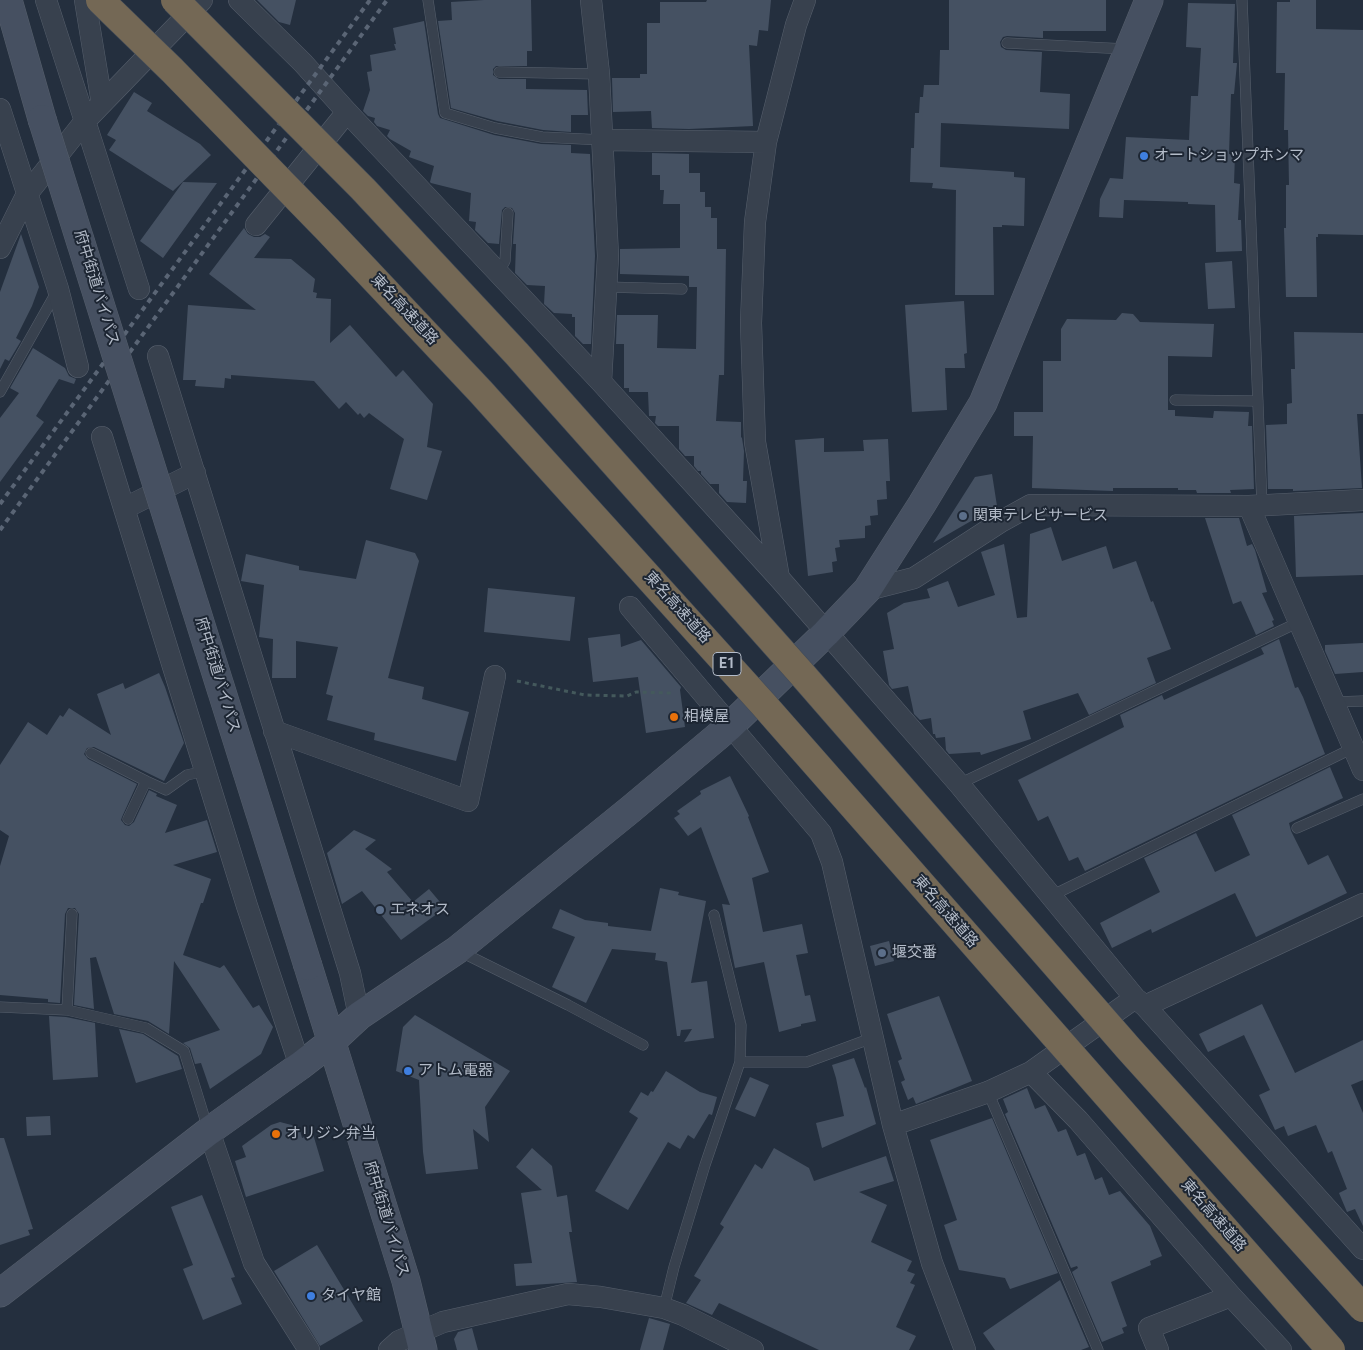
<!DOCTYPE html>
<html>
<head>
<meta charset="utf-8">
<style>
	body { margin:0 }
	canvas { display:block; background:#242f3e }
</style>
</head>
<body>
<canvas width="1363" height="1350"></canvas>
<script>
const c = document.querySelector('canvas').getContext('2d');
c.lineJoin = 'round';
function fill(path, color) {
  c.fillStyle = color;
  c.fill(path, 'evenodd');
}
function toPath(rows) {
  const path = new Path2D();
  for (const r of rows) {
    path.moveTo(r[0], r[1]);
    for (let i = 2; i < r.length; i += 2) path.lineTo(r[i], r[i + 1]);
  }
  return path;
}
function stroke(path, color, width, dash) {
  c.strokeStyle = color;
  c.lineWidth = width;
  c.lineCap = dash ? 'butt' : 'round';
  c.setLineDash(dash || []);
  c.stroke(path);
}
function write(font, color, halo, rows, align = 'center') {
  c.font = font + ' Roboto,"Noto Sans JP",sans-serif';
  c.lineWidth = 4;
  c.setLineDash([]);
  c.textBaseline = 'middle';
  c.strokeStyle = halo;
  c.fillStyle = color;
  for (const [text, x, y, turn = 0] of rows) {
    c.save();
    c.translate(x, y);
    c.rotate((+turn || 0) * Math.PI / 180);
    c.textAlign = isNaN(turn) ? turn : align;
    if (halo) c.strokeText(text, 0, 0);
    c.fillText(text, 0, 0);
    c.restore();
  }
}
fill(toPath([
	[257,0,296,0,290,25,279,22],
	[484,0,531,0,532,51,527,51,527,66,496,66,493,69,493,75,499,79,526,79,526,89,587,90,588,115,571,115,571,132,543,130,497,121,451,108,438,21,452,20,451,2],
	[707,0,771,0,768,31,759,30,757,46,749,45,753,126,689,129,652,128,651,111,613,112,612,78,640,78,640,74,647,74,647,23,660,23,660,2,706,2],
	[949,0,1106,0,1106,31,1043,31,1043,38,1007,36,1003,37,1000,42,1001,47,1006,50,1042,52,1040,92,1070,94,1069,129,941,123,940,167,1014,172,1014,177,1025,178,1024,226,1002,225,1002,227,993,227,994,295,955,295,956,190,932,188,933,183,910,182,911,148,914,148,915,113,919,113,920,97,923,97,924,85,939,85,940,50,949,50],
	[1290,0,1316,0,1316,29,1363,30,1363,235,1318,234,1318,237,1316,237,1317,297,1286,297,1284,228,1286,228,1286,185,1289,185,1288,130,1284,130,1285,73,1276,73,1277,2,1290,2],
	[1188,3,1235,4,1233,63,1237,63,1234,94,1231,94,1229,154,1235,155,1234,183,1240,184,1238,220,1241,220,1242,251,1216,252,1215,205,1188,204,1188,202,1124,200,1123,218,1099,217,1100,199,1110,178,1123,179,1126,137,1189,140,1191,96,1198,96,1201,48,1186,47],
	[424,21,438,114,440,118,494,135,541,144,571,145,571,153,590,154,595,256,591,344,583,344,575,336,575,317,572,317,572,314,554,313,544,304,545,286,527,285,515,273,516,244,513,244,515,213,512,208,505,207,502,210,499,244,488,243,475,230,476,222,469,221,471,193,431,183,430,182,434,166,409,157,411,151,390,139,387,136,390,130,377,126,374,122,375,118,368,116,363,111,370,90,367,72,372,71,370,55,396,50,394,44,396,44,393,28],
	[134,92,152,103,147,111,200,144,211,155,173,191,109,150,116,140,107,135],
	[652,153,689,154,689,173,700,173,700,192,705,192,705,207,711,207,711,218,717,218,717,249,726,249,724,375,719,375,716,421,741,422,741,437,742,438,744,451,743,481,747,481,746,503,727,502,719,493,719,484,710,484,701,474,701,471,698,471,694,466,694,456,685,456,679,449,679,426,658,426,655,423,656,416,649,416,648,392,629,392,629,388,624,388,624,344,616,344,617,315,658,315,657,348,696,349,697,287,689,287,689,276,620,274,620,249,680,248,680,204,663,204,664,190,660,190,660,175,652,175],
	[183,182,217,183,163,258,140,241],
	[244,228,248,234,254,237,260,237,265,234,270,237,254,258,291,259,315,279,313,292,317,293,316,298,331,299,330,343,350,325,396,377,403,370,433,404,427,447,442,451,427,500,390,489,404,439,369,413,364,418,360,413,358,415,346,402,339,409,314,381,231,375,231,379,225,378,224,388,195,386,196,380,183,380,188,305,256,310,209,274],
	[21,234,39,287,32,306,16,338,21,341,9,361,5,359,0,369,0,292],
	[1232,261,1235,308,1208,309,1205,263],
	[964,301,967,353,964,354,965,368,945,368,947,410,912,412,905,305],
	[1122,313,1133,314,1140,322,1214,324,1212,357,1168,356,1168,410,1175,410,1175,416,1213,418,1214,411,1249,412,1248,426,1252,426,1254,489,1230,490,1231,493,1197,493,1196,490,1178,490,1178,488,1113,488,1113,491,1032,488,1033,436,1014,436,1014,412,1043,412,1043,361,1061,361,1061,329,1067,319,1116,320],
	[1294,332,1363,333,1363,414,1357,414,1362,488,1293,491,1293,489,1268,489,1266,425,1287,424,1287,404,1292,403,1291,369,1295,369],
	[33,348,65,368,69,376,76,379,74,384,59,379,36,416,44,422,0,482,0,418,19,393,10,388],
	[824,438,824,452,864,451,863,440,888,439,890,481,886,481,887,499,877,500,878,515,870,516,871,525,865,526,865,538,839,540,840,547,835,548,837,561,832,562,833,572,808,576,795,440],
	[992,474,997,506,933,543,975,477],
	[1363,513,1363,575,1296,577,1294,516],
	[1205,518,1239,518,1247,546,1252,544,1255,550,1267,592,1262,593,1274,620,1272,621,1274,626,1256,635,1241,601,1233,604],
	[1051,527,1062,561,1106,546,1113,569,1136,561,1151,602,1153,601,1171,649,1147,658,1156,683,1089,715,1078,693,1023,711,1031,739,981,755,980,752,949,754,946,750,945,737,936,738,935,734,933,734,931,718,920,720,914,714,908,686,892,689,889,685,883,651,894,649,887,613,904,603,930,598,927,589,948,581,958,607,995,595,981,552,1004,544,1017,618,1027,617,1030,534],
	[366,540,415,553,419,561,388,678,424,687,422,699,469,712,456,761,374,740,375,733,327,720,333,696,326,694,338,647,296,641,296,678,272,678,273,639,259,637,264,585,241,581,246,554,299,566,299,570,356,579],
	[488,588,575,597,570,641,484,632],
	[620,634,621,647,641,640,681,687,680,690,685,727,646,733,638,677,593,682,588,638],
	[1279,639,1295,688,1298,687,1303,697,1325,754,1085,871,1078,857,1069,861,1048,816,1038,821,1018,780,1124,727,1120,715,1162,695,1164,700,1264,654,1261,648],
	[1363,643,1363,672,1335,674,1325,651,1325,645],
	[159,673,165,687,184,743,164,781,94,747,87,748,84,754,88,759,137,784,122,817,121,820,125,825,129,826,134,822,149,790,157,794,156,796,177,805,165,833,207,820,217,852,173,865,211,879,203,903,201,903,183,955,220,968,224,965,253,1008,259,1005,273,1027,261,1054,210,1089,201,1063,195,1064,190,1048,183,1043,220,1030,174,961,169,1034,148,1021,114,1014,96,957,90,958,94,1009,74,1005,79,914,75,908,68,908,65,914,60,1003,48,1002,48,999,0,995,0,866,9,836,0,830,0,765,28,722,47,735,60,715,63,717,69,708,111,735,97,694,123,683,125,689],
	[1330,767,1343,798,1289,823,1291,831,1308,865,1328,855,1347,893,1256,937,1235,893,1152,933,1151,929,1112,948,1100,923,1160,892,1144,858,1196,833,1215,872,1250,855,1232,815],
	[730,776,749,816,748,817,769,872,752,878,763,932,802,924,808,953,796,955,805,996,810,995,816,1021,801,1024,801,1026,779,1032,764,962,735,968,722,904,730,905,701,827,688,836,674,818,680,814,677,811,701,794,700,791],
	[354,830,376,840,365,849,392,869,387,872,413,902,429,889,445,908,401,940,362,891,342,904,327,853],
	[660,888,679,892,678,895,706,901,691,983,707,981,714,1038,684,1042,692,1029,681,1030,680,1036,677,1036,667,962,655,960,656,953,612,949,586,1003,552,987,575,937,552,928,560,909,585,920,608,923,608,926,651,931],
	[889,941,894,961,875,966,870,946],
	[939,996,972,1081,916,1104,913,1097,908,1100,901,1082,905,1080,898,1061,902,1059,887,1014],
	[1262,1004,1295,1073,1363,1040,1363,1080,1351,1085,1363,1113,1363,1226,1355,1209,1347,1212,1339,1193,1347,1189,1332,1151,1328,1153,1316,1125,1288,1136,1284,1126,1275,1130,1259,1095,1270,1090,1244,1035,1208,1052,1199,1034],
	[415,1015,510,1071,485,1107,489,1142,473,1129,478,1169,426,1174,423,1152,419,1080,396,1071,403,1027],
	[49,1016,66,1017,95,1023,98,1077,53,1080],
	[119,1029,143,1034,178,1056,182,1069,136,1083],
	[854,1058,865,1088,866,1087,876,1124,822,1148,816,1123,844,1116,836,1078,832,1065],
	[666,1071,700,1092,717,1097,712,1115,709,1114,694,1139,688,1135,680,1149,668,1142,628,1210,595,1191,638,1118,629,1112,641,1092,648,1096,651,1091,653,1092],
	[750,1077,769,1085,755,1117,735,1109],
	[1027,1088,1035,1109,1045,1105,1058,1132,1066,1129,1077,1156,1085,1153,1095,1180,1102,1177,1109,1195,1120,1191,1150,1226,1162,1256,1150,1261,1151,1265,1111,1282,1127,1326,1122,1328,1124,1333,1102,1342,1072,1272,1078,1268,1077,1266,1071,1268,1005,1114,1008,1112,1003,1099],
	[50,1116,51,1135,27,1136,26,1117],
	[992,1118,1058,1273,1010,1289,1005,1278,959,1270,944,1225,957,1220,930,1140],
	[280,1122,299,1127,302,1138,313,1134,324,1171,246,1197,235,1161,246,1157,242,1146,271,1125],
	[0,1138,4,1138,33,1229,28,1230,30,1235,0,1245],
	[532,1148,552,1166,557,1197,567,1195,572,1232,569,1232,577,1282,516,1286,514,1264,532,1263,521,1193,542,1190,516,1167],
	[774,1148,809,1168,814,1181,886,1156,894,1181,859,1192,887,1205,871,1242,912,1261,907,1271,915,1274,910,1283,915,1285,896,1327,916,1336,909,1350,819,1350,719,1303,712,1315,686,1303,701,1280,694,1276,724,1227,720,1224,755,1164,762,1169],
	[202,1195,235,1277,231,1278,242,1304,203,1320,183,1269,193,1265,171,1207],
	[317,1245,363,1321,320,1346,274,1271],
	[1060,1280,1089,1347,1081,1350,995,1350,983,1333],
	[649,1318,670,1324,663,1350,640,1350],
	[472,1328,478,1350,457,1350,454,1339,458,1332]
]), '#455162');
const lane = toPath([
	[428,0,445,113,495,128,542,137,603,140],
	[1242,0,1262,505],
	[1007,43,1126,49],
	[499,72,599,74],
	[498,273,505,261,508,213],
	[606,287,682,289],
	[0,392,57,291],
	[1175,400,1258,401],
	[1334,702,1363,701],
	[91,753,146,781],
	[959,784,1299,622],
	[128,819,146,781,166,790,187,775,205,771],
	[1297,828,1363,799],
	[1051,896,1353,748],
	[459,951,568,1005,643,1045],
	[0,1007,67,1010,146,1028,184,1051,208,1129],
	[67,1010,72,914],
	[740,1062,807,1062,872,1038],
	[988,1092,1098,1350],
	[664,1308,674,1267,705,1165,740,1062,741,1025,714,915]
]);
const street = toPath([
	[46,0,139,289],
	[85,0,102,103],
	[239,0,303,63,347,112,601,382,779,578,959,784,1135,998,1145,1006,1363,1249],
	[591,0,599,74,608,256,601,382],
	[0,109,58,289,78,367],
	[603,140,766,142],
	[256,225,347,112],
	[0,248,27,194,85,121,202,0],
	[158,356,350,973,359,1016],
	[102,437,247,906,300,1066],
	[1249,506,1363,770],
	[125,508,195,473],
	[779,578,755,442,751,323,755,222,766,142,796,25,805,0],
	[867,590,914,578,1002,521,1031,505,1249,506,1363,500],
	[630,607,821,833,832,862,893,1125,932,1263,965,1350],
	[274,731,468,801,495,676],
	[1145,1006,1363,904],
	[1031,1072,1078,1120,1231,1296,1281,1350],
	[893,1125,988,1092,1031,1072,1135,998],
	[209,1131,254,1263,309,1350],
	[389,1350,399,1341,443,1322,568,1294,601,1297,664,1308,683,1315,753,1350],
	[1158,1350,1149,1328,1231,1296]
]);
const secondary = toPath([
	[8,0,42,119],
	[308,966,406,1281,423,1350],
	[0,1293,209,1131,300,1066,331,1042,359,1016,457,950,631,809,730,726,826,633,867,590,922,504,983,403,1149,0]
]);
stroke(lane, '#565f6c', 11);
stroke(street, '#565f6c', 22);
stroke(secondary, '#565f6c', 29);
stroke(toPath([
	[517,681,585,695,627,696,636,692,671,693]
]), '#44595c', 3, [4, 4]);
stroke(lane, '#38414e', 10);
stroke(street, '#38414e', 21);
stroke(secondary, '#465061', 28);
stroke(toPath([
	[0,504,370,0],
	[0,530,387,0]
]), '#5a6575', 4, [5, 5]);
const secondaryBridge = toPath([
	[42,119,308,966]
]);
const highwayBridge = toPath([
	[100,0,172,70,328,230,480,391,764,705,1331,1350],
	[175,0,363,189,517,354,801,673,1129,1049,1363,1308]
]);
stroke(secondaryBridge, '#565f6c', 29, []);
stroke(highwayBridge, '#434c59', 29, []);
stroke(secondaryBridge, '#465061', 28);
stroke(highwayBridge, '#746855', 28);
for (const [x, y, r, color] of [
	[1144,156,5,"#3f7fe0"],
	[963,516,5,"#5c6f8a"],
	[674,717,5,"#e8710a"],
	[380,910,5,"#5c6f8a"],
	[882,953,5,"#5c6f8a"],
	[408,1071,5,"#3f7fe0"],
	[276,1134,5,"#e8710a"],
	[311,1296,5,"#3f7fe0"]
]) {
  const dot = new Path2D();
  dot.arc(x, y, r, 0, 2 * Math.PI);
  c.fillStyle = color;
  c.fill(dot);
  stroke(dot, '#1d2633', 2);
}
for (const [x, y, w] of [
	[727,664,28]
]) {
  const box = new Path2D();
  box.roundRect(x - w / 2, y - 11.5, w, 23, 4);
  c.fillStyle = '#1d2633';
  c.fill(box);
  stroke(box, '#b4bcc9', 1);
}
write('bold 14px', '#b4bcc9', null, [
	["E1",727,664]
]);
write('15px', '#b4bcc9', '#1d2633', [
	["オートショップホンマ",1154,156],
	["関東テレビサービス",973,516],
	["相模屋",684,717],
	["エネオス",390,910],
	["堰交番",892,953],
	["アトム電器",418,1071],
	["オリジン弁当",286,1134],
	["タイヤ館",321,1296]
], 'left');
write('15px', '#b4bcc9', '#1d2633', [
	["府中街道バイパス",96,288,73],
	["東名高速道路",404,310,47],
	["東名高速道路",677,608,48],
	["府中街道バイパス",217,675,73],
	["東名高速道路",945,912,49],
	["東名高速道路",1213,1216,49],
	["府中街道バイパス",386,1219,73]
]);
</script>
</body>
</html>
